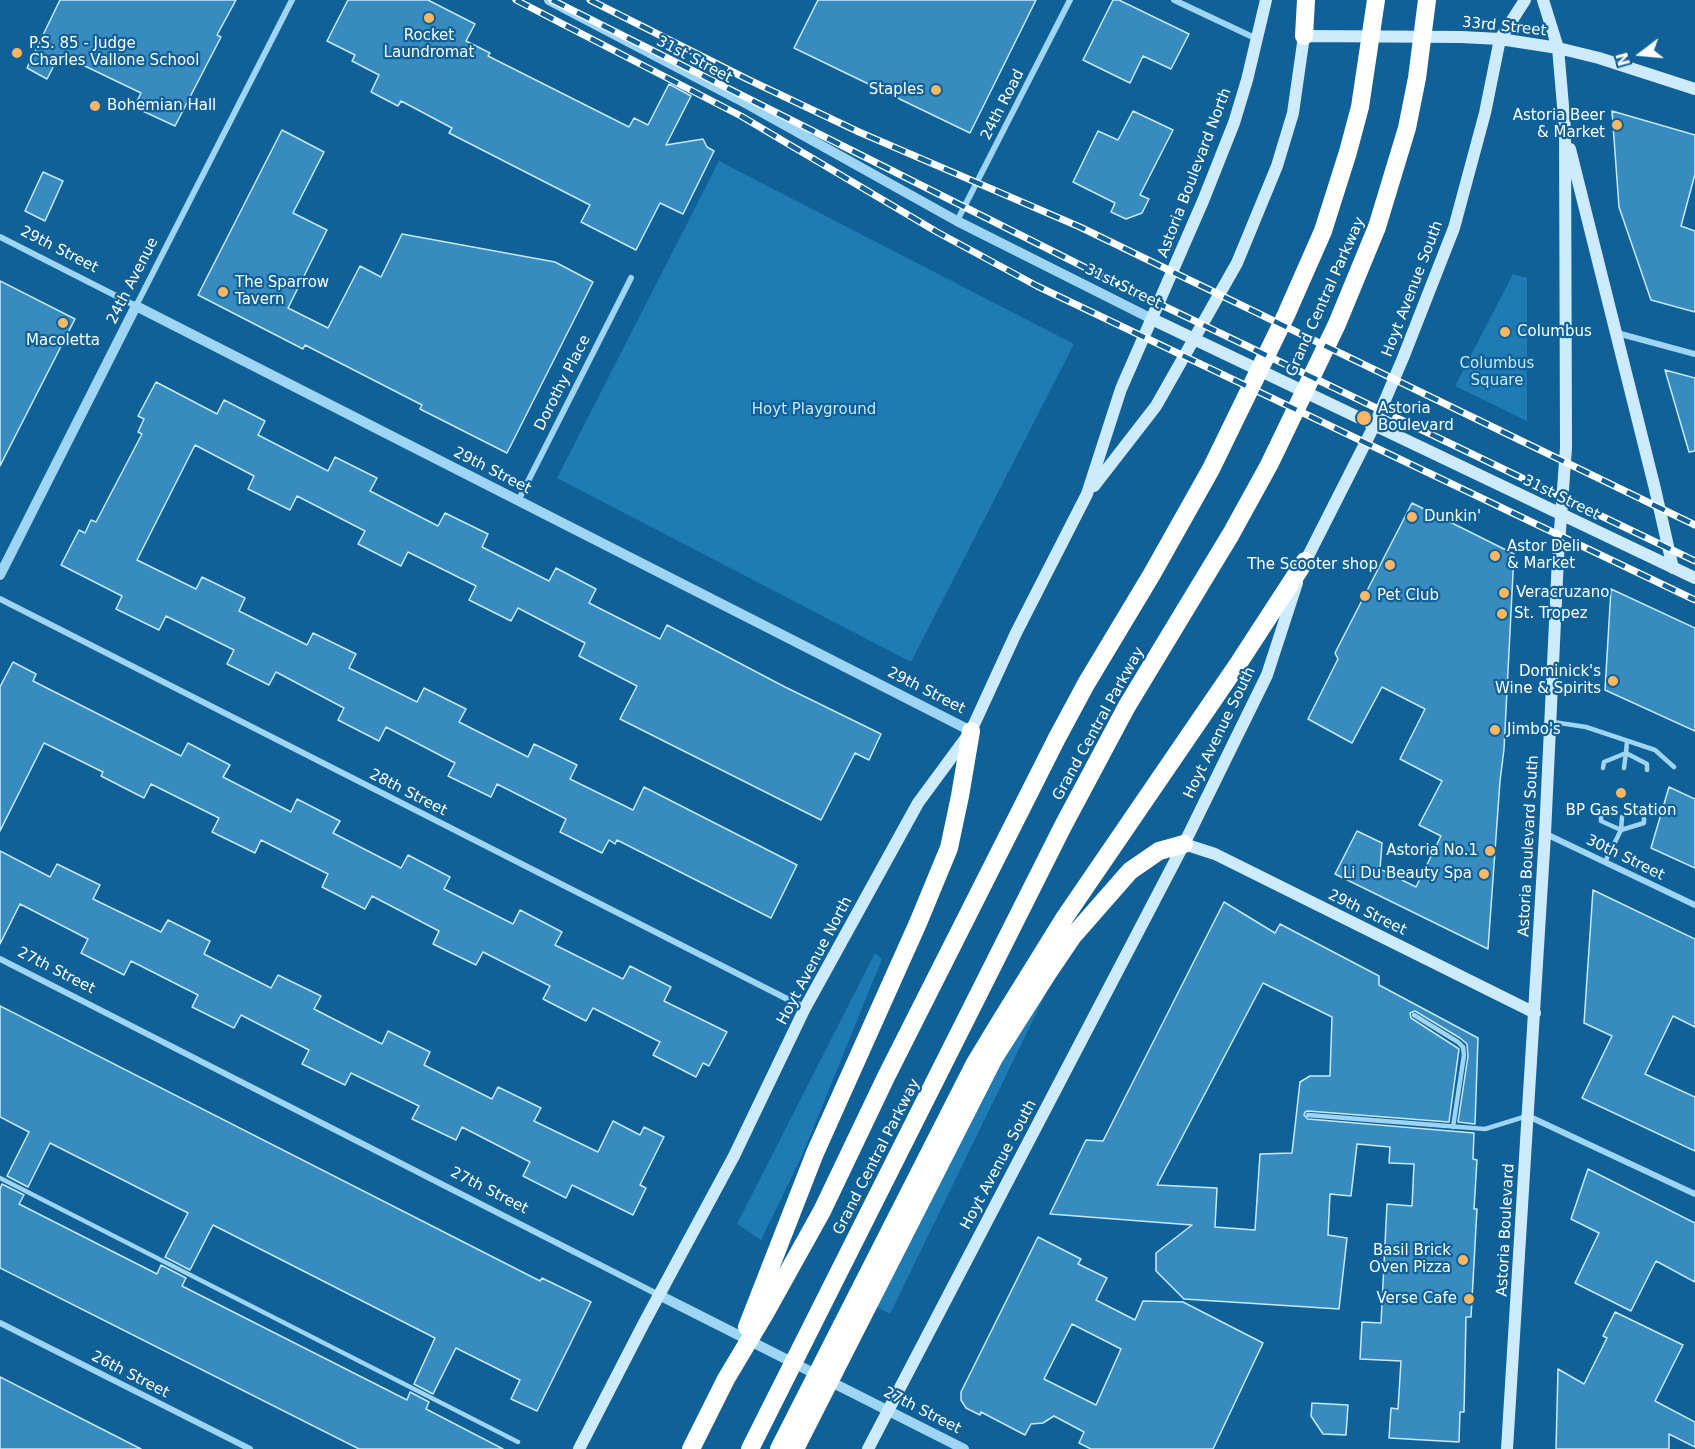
<!DOCTYPE html>
<html>
<head>
<meta charset="utf-8">
<style>
	body { margin:0 }
	#map { position:relative; width:1695px; height:1449px; overflow:hidden; background:#0f6197; font-family:"DejaVu Sans",sans-serif }
	canvas { display:block }
	.north { position:absolute; left:1611px; top:24px; width:60px; height:60px; -webkit-text-stroke:4px #0f6197; paint-order:stroke; rotate:254deg; font-size:16px; font-weight:700; line-height:24px; text-align:center; color:#fff }
	.north::after { content:''; display:block; margin:auto; width:21px; height:27px; background:#fff; clip-path:polygon(50% 0,100% 100%,50% 72%,0 100%) }
</style>
</head>
<body>
<div id="map">
<canvas width="1695" height="1449"></canvas>
<div class="north">N</div>
</div>
<script>
const c = document.querySelector('canvas').getContext('2d');
c.lineJoin = 'round';
function fill(path, color) {
  c.fillStyle = color;
  c.fill(path, 'evenodd');
}
function toPath(rows) {
  const path = new Path2D();
  for (const r of rows) {
    path.moveTo(r[0], r[1]);
    for (let i = 2; i < r.length; i += 2) path.lineTo(r[i], r[i + 1]);
  }
  return path;
}
function stroke(path, color, width, dash) {
  c.strokeStyle = color;
  c.lineWidth = width;
  c.lineCap = dash ? 'butt' : 'round';
  c.setLineDash(dash || []);
  c.stroke(path);
}
function write(font, color, halo, rows, align = 'center') {
  c.font = font + ' "DejaVu Sans",sans-serif';
  c.lineWidth = 4.5;
  c.setLineDash([]);
  c.textBaseline = 'middle';
  c.strokeStyle = halo;
  c.fillStyle = color;
  for (const [text, x, y, turn = 0] of rows) {
    c.save();
    c.translate(x, y);
    c.rotate((+turn || 0) * Math.PI / 180);
    c.textAlign = isNaN(turn) ? turn : align;
    if (halo) c.strokeText(text, 0, 0);
    c.fillText(text, 0, 0);
    c.restore();
  }
}
fill(toPath([
	[719,161,1074,344,911,662,557,478],
	[1513,274,1527,278,1527,421,1455,386],
	[875,953,882,959,802,1156,761,1240,737,1224],
	[1051,983,890,1314,877,1307,989,1077]
]), '#1e7bb4');
const building = toPath([
	[60,0,236,0,217,35,221,37,175,126,134,107,141,93,60,54,47,79,27,68,60,0],
	[348,0,428,0,475,24,466,41,490,53,488,56,629,127,634,118,648,125,669,84,691,96,666,145,703,139,707,147,714,151,683,214,660,203,636,250,581,222,590,205,449,133,452,128,401,101,398,106,371,92,379,75,352,61,355,55,327,41,348,0],
	[818,0,1036,0,970,133,794,48,818,0],
	[1113,0,1119,0,1189,34,1171,69,1143,56,1130,83,1083,60,1113,0],
	[1133,111,1173,130,1140,195,1149,199,1142,213,1126,219,1111,212,1115,203,1073,182,1098,131,1118,140,1133,111],
	[1612,111,1695,135,1695,174,1681,226,1695,231,1695,312,1651,300,1619,207,1612,111],
	[282,130,324,152,293,213,327,230,288,308,328,328,360,266,381,277,402,234,555,262,593,282,507,453,420,409,422,405,305,345,303,349,198,295,282,130],
	[43,172,63,181,45,221,25,211,43,172],
	[0,281,75,319,0,466,0,281],
	[1665,370,1695,378,1695,451,1689,452,1665,370],
	[156,382,217,414,224,400,265,421,258,435,328,471,335,457,377,478,370,491,438,526,445,513,488,534,482,547,549,581,556,568,596,589,589,603,660,639,667,625,785,687,881,734,869,760,855,753,821,820,620,719,637,686,579,656,585,643,518,608,511,621,469,600,476,586,408,552,401,566,358,544,365,531,297,496,290,510,248,489,254,476,195,445,137,560,196,589,202,577,245,598,239,611,307,645,313,633,356,654,349,668,417,702,424,688,466,709,459,722,528,757,534,744,577,765,570,779,633,810,644,787,797,865,771,918,617,840,615,844,609,840,602,853,560,832,566,819,497,784,491,797,448,776,455,763,386,727,379,741,338,720,344,708,276,672,269,685,227,664,234,650,166,616,159,630,116,609,122,596,61,565,79,530,85,533,91,520,96,522,142,434,138,432,144,419,138,416,156,382],
	[1412,503,1514,554,1504,749,1500,781,1488,949,1335,874,1357,831,1382,843,1380,869,1416,887,1441,836,1419,825,1442,781,1400,759,1425,709,1382,687,1352,743,1308,719,1338,659,1335,653,1412,503],
	[1611,589,1695,628,1695,731,1605,690,1611,589],
	[13,662,36,674,33,681,181,756,188,743,230,765,223,777,291,812,297,799,340,821,333,833,401,868,408,855,450,877,444,889,513,924,520,910,562,932,555,945,623,979,630,966,671,987,664,1001,727,1032,709,1066,703,1063,696,1077,653,1055,660,1042,593,1008,586,1021,543,999,550,986,483,952,476,965,433,944,439,931,372,896,365,909,322,887,328,874,261,840,255,853,212,832,219,818,151,784,144,798,101,776,103,772,44,743,0,831,0,687,13,662],
	[1669,787,1695,799,1695,868,1651,848,1669,787],
	[0,851,50,877,57,864,100,885,93,899,161,932,168,920,210,941,204,954,271,988,278,975,321,996,314,1009,382,1044,388,1031,430,1052,424,1065,492,1099,498,1087,541,1108,534,1121,598,1152,613,1121,640,1135,644,1127,664,1137,640,1185,646,1188,633,1215,572,1185,566,1198,523,1176,530,1162,462,1127,456,1140,412,1119,419,1106,351,1073,345,1085,302,1064,309,1050,241,1015,234,1028,192,1007,198,995,131,961,124,975,81,953,88,939,20,904,0,944,0,851],
	[1593,890,1695,939,1695,1027,1673,1016,1645,1074,1695,1097,1695,1151,1582,1098,1612,1036,1584,1023,1593,890],
	[1224,902,1275,933,1280,924,1379,976,1379,985,1478,1038,1475,1124,1458,1122,1468,1056,1467,1044,1460,1038,1415,1011,1410,1013,1411,1018,1459,1049,1449,1122,1308,1111,1305,1112,1304,1115,1308,1119,1474,1133,1473,1159,1477,1160,1474,1209,1477,1209,1471,1317,1466,1317,1464,1412,1460,1412,1459,1442,1389,1438,1391,1408,1398,1409,1401,1361,1360,1359,1362,1322,1381,1323,1387,1204,1412,1206,1414,1164,1389,1163,1390,1147,1357,1144,1351,1196,1330,1194,1328,1235,1347,1238,1339,1309,1184,1299,1156,1271,1156,1253,1192,1225,1050,1214,1086,1140,1103,1141,1224,902],
	[1263,983,1332,1017,1330,1076,1310,1076,1300,1082,1292,1153,1260,1154,1255,1230,1215,1227,1217,1188,1157,1185,1263,983],
	[0,1006,489,1255,540,1281,542,1278,591,1302,537,1411,511,1399,520,1380,456,1348,433,1394,414,1384,435,1338,213,1225,190,1270,165,1257,188,1213,50,1143,28,1187,7,1176,29,1132,0,1117,0,1006],
	[1588,1169,1695,1223,1695,1282,1656,1261,1631,1311,1575,1283,1599,1233,1571,1219,1588,1169],
	[2,1184,24,1195,19,1204,157,1274,161,1265,186,1278,182,1286,407,1400,410,1392,429,1402,426,1409,503,1449,359,1449,0,1268,0,1189,2,1184],
	[1038,1237,1081,1259,1078,1264,1107,1278,1096,1300,1135,1320,1143,1301,1183,1302,1263,1343,1213,1449,1091,1449,1079,1443,1084,1432,1054,1416,1043,1423,1031,1424,1025,1435,981,1412,980,1415,966,1408,961,1400,961,1392,1038,1237],
	[1072,1324,1121,1349,1096,1405,1044,1379,1072,1324],
	[1615,1312,1683,1345,1655,1401,1695,1422,1695,1447,1669,1434,1669,1449,1556,1449,1558,1369,1584,1384,1607,1338,1603,1336,1615,1312],
	[0,1377,92,1424,141,1449,0,1449,0,1377],
	[1312,1403,1348,1405,1346,1435,1323,1434,1311,1416,1312,1403]
]);
fill(building, '#388bbf');
stroke(building, '#c7e9fe', 1.5);
stroke(toPath([
	[1553,722,1586,727,1655,750,1674,767],
	[1603,768,1604,762,1626,753,1627,741],
	[1624,768,1626,753,1647,764,1647,770],
	[1601,815,1601,821,1621,830,1605,862],
	[1622,817,1621,830,1644,823,1644,818],
	[1414,1015,1458,1042,1463,1047,1464,1055,1453,1127],
	[1308,1115,1485,1129,1527,1116],
	[0,1178,518,1442]
]), '#9ed4f4', 4.5);
stroke(toPath([
	[1174,0,1257,39],
	[957,221,1070,0],
	[0,237,136,306,292,0],
	[1617,333,1695,354],
	[518,501,631,278],
	[0,599,805,1008],
	[1546,834,1695,905],
	[0,959,659,1295],
	[1528,1116,1695,1194],
	[0,1323,250,1449]
]), '#9ed4f4', 6);
stroke(toPath([
	[549,0,738,99,957,221,1152,319],
	[0,575,136,306,971,731],
	[659,1295,964,1449]
]), '#9ed4f4', 10);
stroke(toPath([
	[1570,149,1655,489,1673,568],
	[1152,319,1695,578],
	[1094,486,1156,406,1237,263,1277,166,1293,113,1304,36,1461,37,1500,39,1558,48,1599,58,1695,89],
	[1303,566,1374,426,1403,358,1454,228,1485,113,1500,39,1525,0],
	[1184,844,1215,854,1535,1013],
	[579,1449,644,1323,734,1156,805,1008,918,803,971,731,1016,633,1087,494,1121,389,1203,201,1234,123,1247,80,1266,0],
	[868,1449,1184,844,1267,675,1297,583],
	[1507,1449,1545,834,1558,558,1566,448,1565,129,1558,48,1543,0]
]), '#ceebfd', 12);
stroke(toPath([
	[1304,36,1306,0],
	[747,1327,815,1153,918,923,949,848,960,796,971,731],
	[691,1449,726,1379,763,1317,822,1211,886,1077,1057,738,1086,684,1152,574,1211,469,1286,315,1323,231,1348,152,1360,107,1376,0],
	[750,1449,1063,826,1127,706,1231,534,1269,465,1337,324,1377,227,1407,128,1417,78,1427,0],
	[779,1449,974,1065,1000,1022,1065,917,1240,661,1305,561],
	[795,1449,994,1058,1048,973,1073,936,1130,871,1159,851,1184,844]
]), '#fff', 18);
const rail = toPath([
	[516,0,741,116,937,232,1037,286,1695,600],
	[552,0,1122,286,1695,561],
	[590,0,747,79,859,132,1080,227,1695,525]
]);
stroke(rail, '#fff', 7);
stroke(rail, '#0f6197', 4.5, [14]);
for (const [x, y, r, color] of [
	[429,18,6,"#ffb762"],
	[17,53,6,"#ffb762"],
	[936,90,6,"#ffb762"],
	[95,106,6,"#ffb762"],
	[1617,125,6,"#ffb762"],
	[223,292,6,"#ffb762"],
	[63,323,6,"#ffb762"],
	[1505,332,6,"#ffb762"],
	[1364,418,8,"#ffb762"],
	[1412,517,6,"#ffb762"],
	[1495,556,6,"#ffb762"],
	[1390,565,6,"#ffb762"],
	[1504,593,6,"#ffb762"],
	[1365,596,6,"#ffb762"],
	[1502,614,6,"#ffb762"],
	[1613,681,6,"#ffb762"],
	[1495,730,6,"#ffb762"],
	[1621,793,6,"#ffb762"],
	[1490,851,6,"#ffb762"],
	[1484,874,6,"#ffb762"],
	[1463,1260,6,"#ffb762"],
	[1469,1299,6,"#ffb762"]
]) {
  const dot = new Path2D();
  dot.arc(x, y, r, 0, 2 * Math.PI);
  c.fillStyle = color;
  c.fill(dot);
  stroke(dot, '#0f6197', 2);
}
write('15px', '#fff', '#0f6197', [
	["33rd Street",1504,27,6],
	["31st Street",694,60,28],
	["24th Road",1003,105,-63],
	["Astoria Boulevard North",1195,173,-69],
	["29th Street",59,250,27],
	["24th Avenue",133,281,-63],
	["31st Street",1123,287,26],
	["Hoyt Avenue South",1413,289,-69],
	["Grand Central Parkway",1326,297,-66],
	["Dorothy Place",563,383,-63],
	["29th Street",492,471,27],
	["31st Street",1561,498,26],
	["29th Street",926,691,27],
	["Grand Central Parkway",1099,724,-61],
	["Hoyt Avenue South",1220,733,-64],
	["28th Street",408,793,27],
	["Astoria Boulevard South",1529,846,-87],
	["30th Street",1625,858,26],
	["29th Street",1367,913,26],
	["Hoyt Avenue North",815,961,-62],
	["27th Street",56,971,27],
	["Grand Central Parkway",877,1157,-63],
	["Hoyt Avenue South",999,1165,-62],
	["27th Street",489,1191,27],
	["Astoria Boulevard",1506,1230,-87],
	["26th Street",130,1375,27],
	["27th Street",922,1411,27]
]);
write('15px', '#fff', '#0f6197', [
	["Rocket",429,36,"center"],
	["Laundromat",429,53,"center"],
	["P.S. 85 - Judge",29,44],
	["Charles Vallone School",29,61],
	["Staples",924,90,"right"],
	["Bohemian Hall",107,106],
	["Astoria Beer",1605,116,"right"],
	["& Market",1605,133,"right"],
	["The Sparrow",235,283],
	["Tavern",235,300],
	["Columbus",1517,332],
	["Macoletta",63,341,"center"],
	["Astoria",1378,409],
	["Boulevard",1378,426],
	["Dunkin'",1424,517],
	["Astor Deli",1507,547],
	["& Market",1507,564],
	["The Scooter shop",1378,565,"right"],
	["Veracruzano",1516,593],
	["Pet Club",1377,596],
	["St. Tropez",1514,614],
	["Dominick's",1601,672,"right"],
	["Wine & Spirits",1601,689,"right"],
	["Jimbo's",1507,730],
	["BP Gas Station",1621,811,"center"],
	["Astoria No.1",1478,851,"right"],
	["Li Du Beauty Spa",1472,874,"right"],
	["Basil Brick",1451,1251,"right"],
	["Oven Pizza",1451,1268,"right"],
	["Verse Cafe",1457,1299,"right"]
], 'left');
write('15px', '#c7e9fe', '#0f6197', [
	["Columbus",1497,364],
	["Square",1497,381],
	["Hoyt Playground",814,410]
]);
</script>
</body>
</html>
